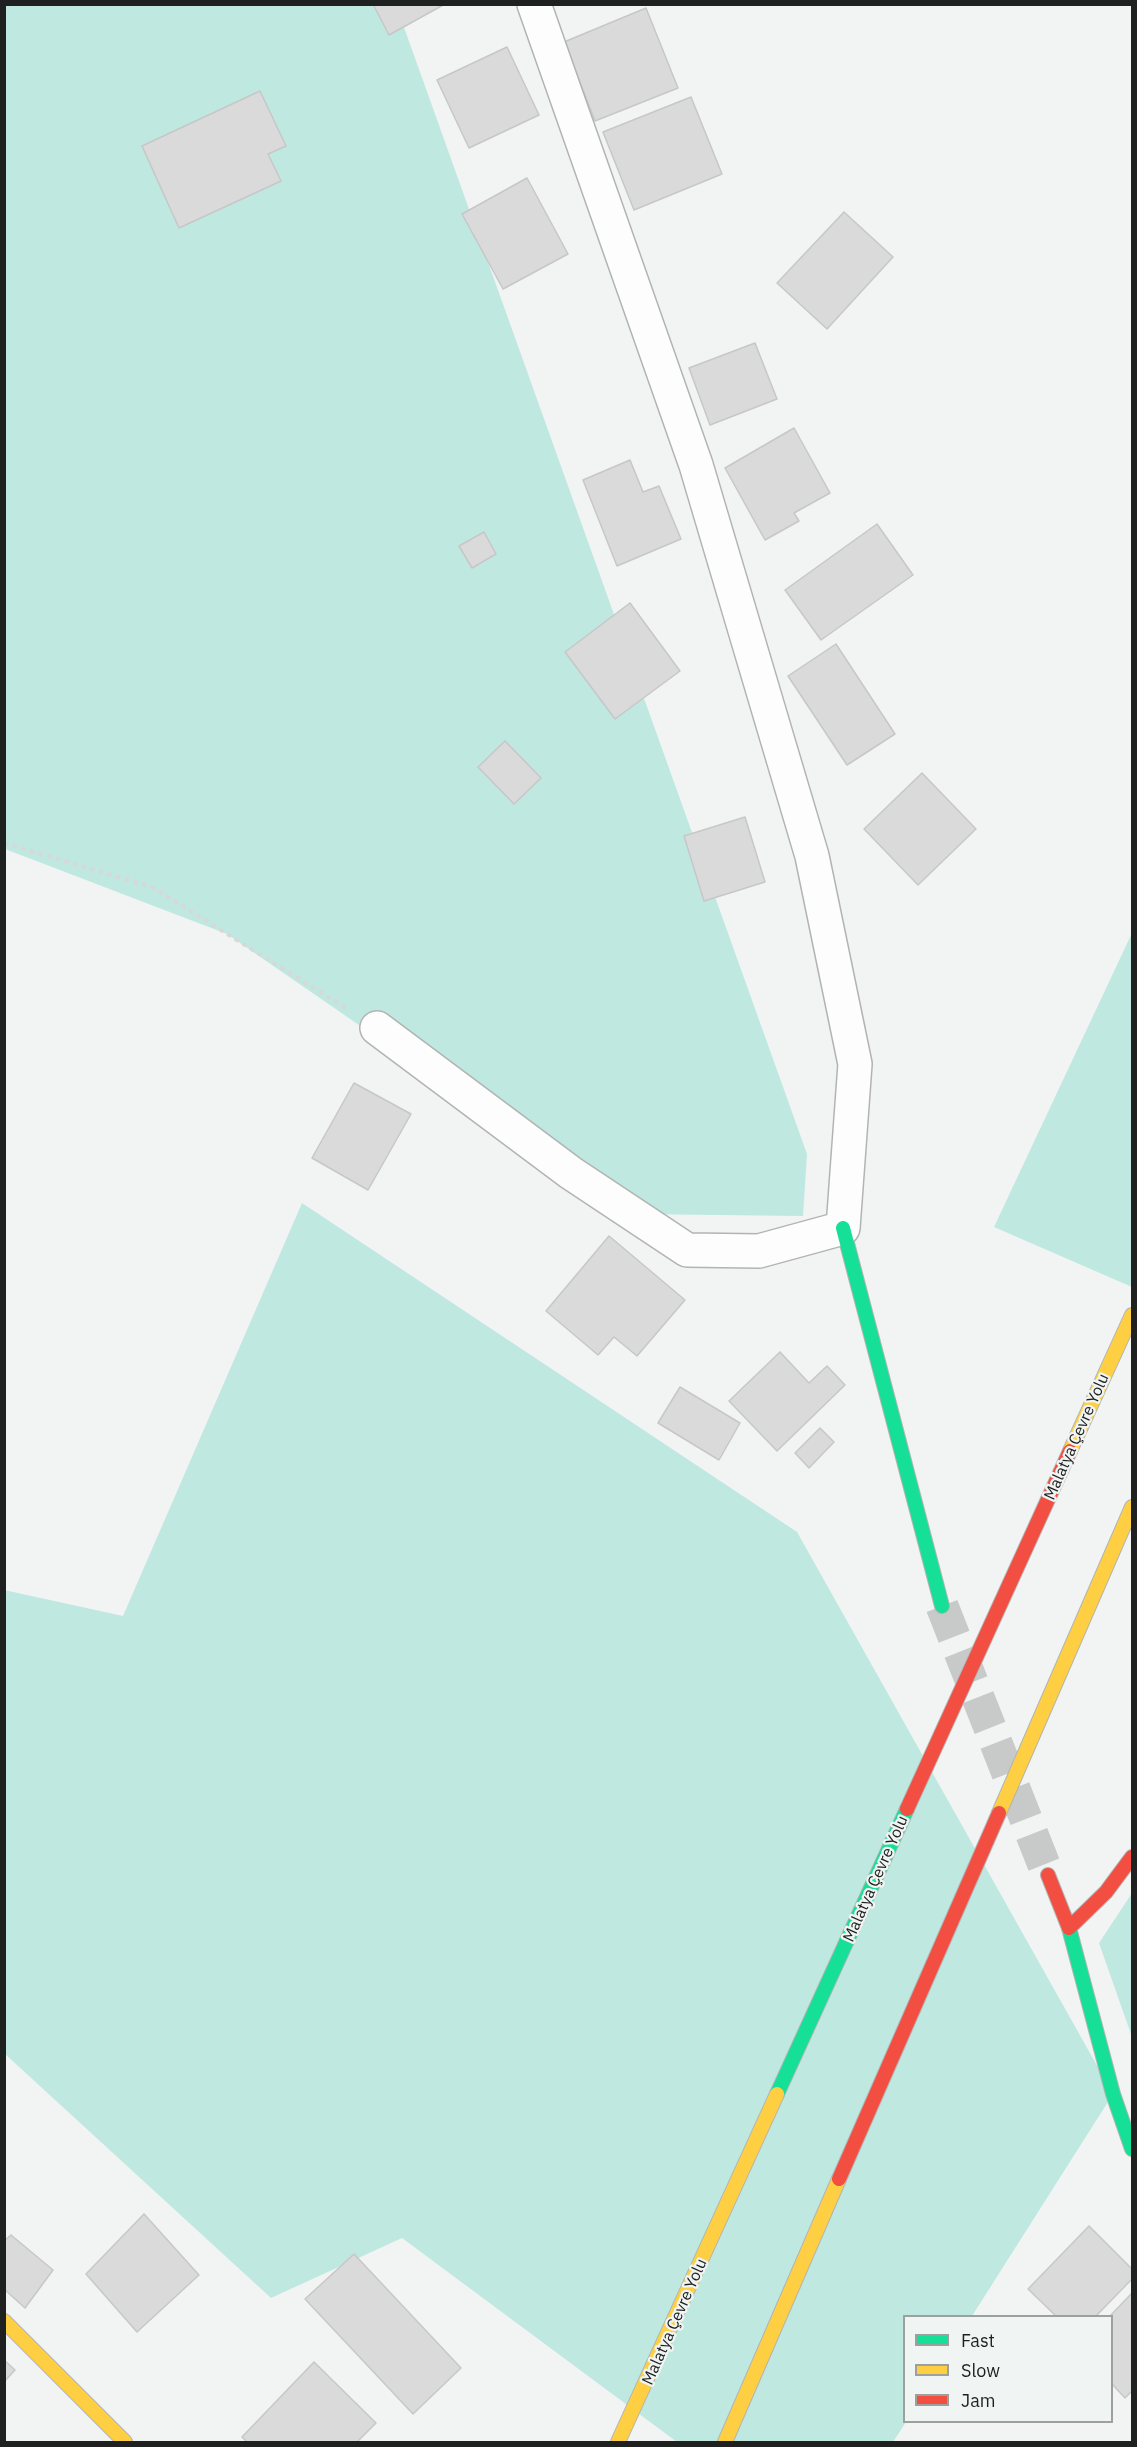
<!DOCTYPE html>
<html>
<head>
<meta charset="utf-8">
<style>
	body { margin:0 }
	#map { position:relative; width:1137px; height:2447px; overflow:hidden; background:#f1f4f3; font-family:"IBM Plex Sans",sans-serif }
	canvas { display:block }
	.frame { position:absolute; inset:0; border:6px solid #1f2020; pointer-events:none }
	.legend { position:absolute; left:903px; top:2315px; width:210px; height:108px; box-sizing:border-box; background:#f0f5f4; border:2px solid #9ca09f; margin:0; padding:8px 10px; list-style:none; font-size:18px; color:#1f2020 }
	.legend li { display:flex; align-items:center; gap:12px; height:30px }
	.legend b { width:30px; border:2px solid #9ca09f }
</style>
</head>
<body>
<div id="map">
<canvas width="1137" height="2447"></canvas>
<div class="frame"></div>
<ul class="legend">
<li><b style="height:8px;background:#16e098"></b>Fast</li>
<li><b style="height:8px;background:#ffcf43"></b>Slow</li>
<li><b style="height:8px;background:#f24e42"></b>Jam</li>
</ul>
</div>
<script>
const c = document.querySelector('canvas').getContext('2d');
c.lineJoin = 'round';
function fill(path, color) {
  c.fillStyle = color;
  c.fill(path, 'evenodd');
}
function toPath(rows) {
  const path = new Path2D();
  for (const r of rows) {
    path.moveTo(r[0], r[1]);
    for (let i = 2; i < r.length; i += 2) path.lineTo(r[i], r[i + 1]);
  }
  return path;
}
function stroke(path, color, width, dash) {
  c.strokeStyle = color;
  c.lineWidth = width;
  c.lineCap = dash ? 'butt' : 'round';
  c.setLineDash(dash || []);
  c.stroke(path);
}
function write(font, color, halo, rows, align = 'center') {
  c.font = font + ' "IBM Plex Sans",sans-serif';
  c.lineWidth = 4.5;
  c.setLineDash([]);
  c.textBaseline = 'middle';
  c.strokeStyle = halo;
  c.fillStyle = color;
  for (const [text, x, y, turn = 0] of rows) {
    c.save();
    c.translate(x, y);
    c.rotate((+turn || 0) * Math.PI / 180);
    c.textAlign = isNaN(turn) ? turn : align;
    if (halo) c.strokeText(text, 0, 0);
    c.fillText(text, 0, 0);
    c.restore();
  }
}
fill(toPath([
	[4,5,396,5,807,1154,803,1216,633,1214,227,934,5,849],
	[1132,933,1132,1287,994,1227],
	[302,1203,797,1532,1113,2094,972,2316,904,2316,906,2422,893,2442,677,2442,402,2238,271,2298,5,2054,4,1590,123,1616],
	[1132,1893,1132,2037,1099,1943]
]), '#bfe8e1');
const building = toPath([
	[373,4,445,4,389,35,373,4],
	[646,8,678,88,595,121,564,42,646,8],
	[507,47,539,115,469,148,437,80,507,47],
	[260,91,286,146,268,154,281,181,179,228,142,146,260,91],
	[691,97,722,174,634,210,603,132,691,97],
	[527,178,568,254,503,289,462,214,527,178],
	[844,212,893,257,827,329,777,283,844,212],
	[755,343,777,399,710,425,689,368,755,343],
	[794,428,830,493,794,513,799,521,765,540,725,468,794,428],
	[630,460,643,492,659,486,681,539,617,566,583,480,630,460],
	[877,524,913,575,821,640,785,590,877,524],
	[484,532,496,554,472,568,459,546,484,532],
	[630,603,680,671,615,719,565,652,630,603],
	[836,644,895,734,847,765,788,676,836,644],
	[505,741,541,778,514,804,478,767,505,741],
	[922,773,976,829,918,885,864,829,922,773],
	[745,817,765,882,704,901,684,836,745,817],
	[354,1083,411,1114,368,1190,312,1158,354,1083],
	[609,1236,685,1300,637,1356,614,1337,598,1355,546,1311,609,1236],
	[780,1352,809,1383,827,1366,845,1385,777,1451,729,1401,780,1352],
	[680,1387,740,1423,719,1460,658,1423,680,1387],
	[820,1428,834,1442,809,1468,795,1453,820,1428],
	[144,2214,199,2275,137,2332,86,2274,144,2214],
	[1089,2226,1132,2269,1132,2279,1096,2316,1056,2316,1028,2289,1089,2226],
	[11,2235,53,2270,25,2308,4,2289,4,2241,11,2235],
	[354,2254,461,2368,413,2414,305,2299,354,2254],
	[1132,2293,1132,2391,1125,2398,1112,2384,1110,2316,1132,2293],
	[4,2360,15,2370,4,2382,4,2360],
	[314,2362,376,2423,357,2442,247,2442,242,2437,314,2362]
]);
fill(building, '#d9dad9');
stroke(building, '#c7c7c7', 1.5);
stroke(toPath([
	[942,1606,1048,1875]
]), '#c7cac9', 33, [33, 16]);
const street = toPath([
	[377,1028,571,1173,687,1250,759,1251,843,1228,855,1064,812,856,696,465,534,4]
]);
const fast = toPath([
	[843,1228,942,1606],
	[1069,1928,1113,2094,1132,2149],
	[777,2094,907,1809]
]);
const slow = toPath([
	[1070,1451,1132,1315],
	[999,1813,1132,1507],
	[4,2321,125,2442],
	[618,2442,777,2094],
	[725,2442,839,2179]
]);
const jam = toPath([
	[907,1809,1070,1451],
	[1048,1875,1069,1928,1106,1892,1132,1857],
	[839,2179,999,1813]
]);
stroke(street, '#b2b4b3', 36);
stroke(fast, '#b2b4b3', 16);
stroke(slow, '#b2b4b3', 16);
stroke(jam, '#b2b4b3', 16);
stroke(toPath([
	[4,843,152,887,349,1010]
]), '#d7d8d8', 4, [4.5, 4.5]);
stroke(street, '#fdfdfd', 33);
stroke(fast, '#16e098', 14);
stroke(slow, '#ffcf43', 14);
stroke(jam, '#f24e42', 14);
write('16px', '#1f2020', '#f0f5f4', [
	["Malatya Çevre Yolu",1077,1437,-66],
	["Malatya Çevre Yolu",876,1879,-66],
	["Malatya Çevre Yolu",675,2322,-66]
]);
</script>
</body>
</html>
